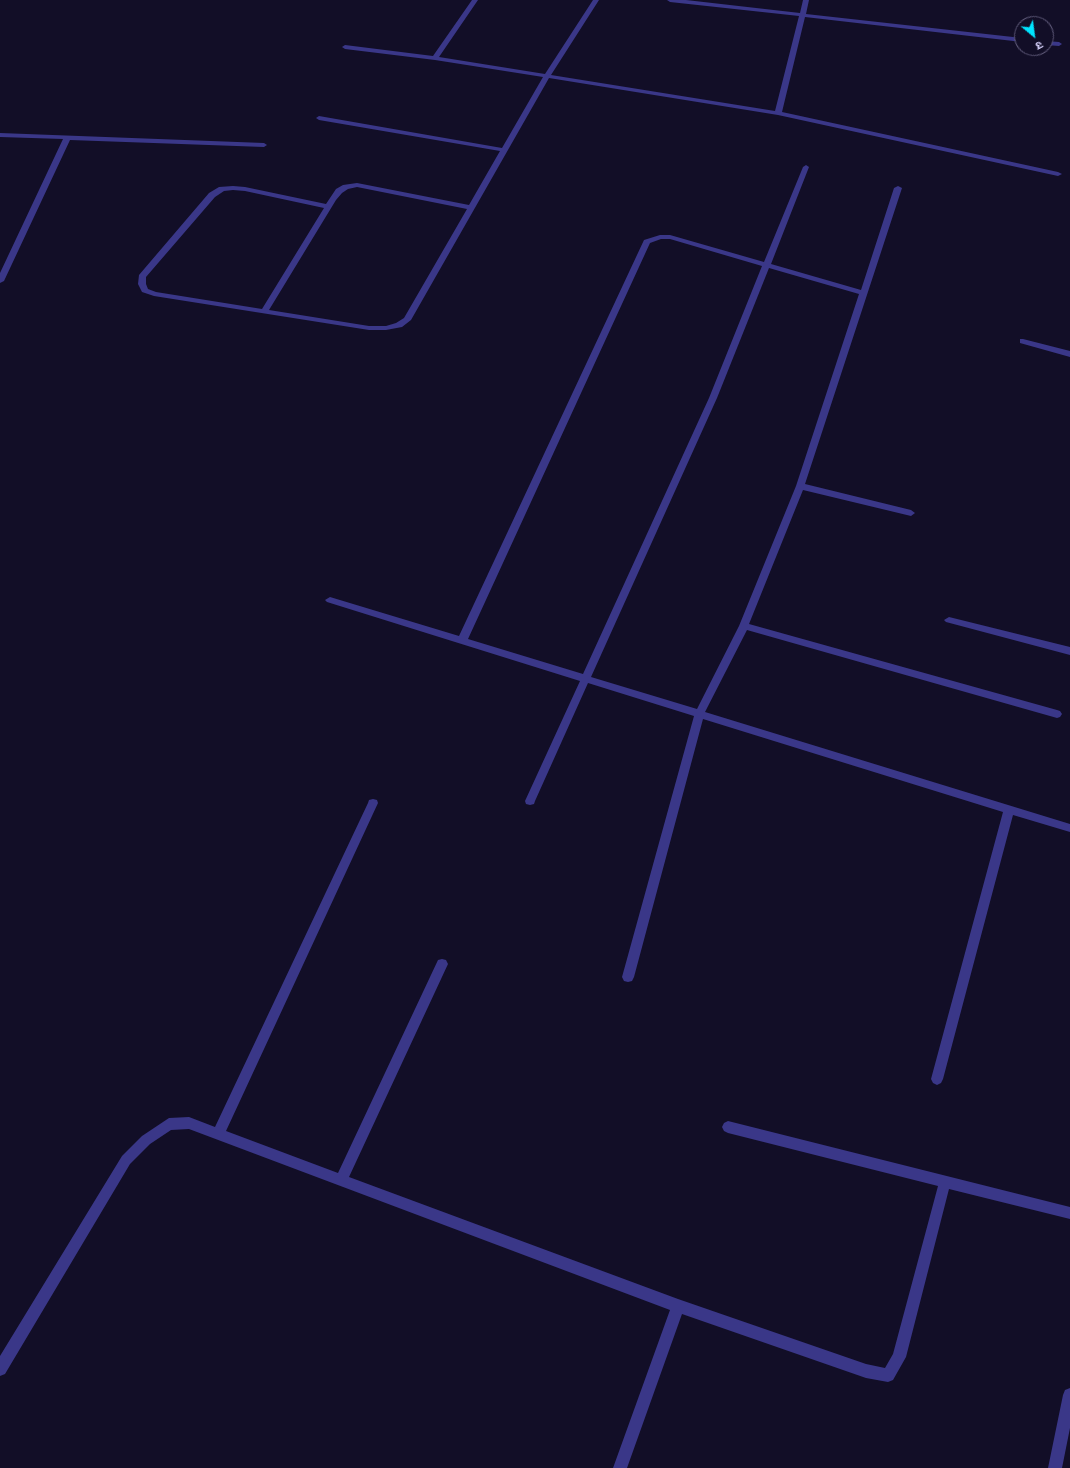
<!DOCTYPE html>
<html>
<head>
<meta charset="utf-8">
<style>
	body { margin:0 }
	#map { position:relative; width:1070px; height:1468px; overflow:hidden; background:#120e27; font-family:"Titillium Web","Noto Sans Devanagari",sans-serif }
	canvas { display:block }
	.north { position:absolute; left:1014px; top:16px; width:40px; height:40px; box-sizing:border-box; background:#120e27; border:1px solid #625d7d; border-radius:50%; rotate:151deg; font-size:11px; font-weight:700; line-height:16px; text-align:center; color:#d9d4ff }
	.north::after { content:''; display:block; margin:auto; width:14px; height:18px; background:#00e4ff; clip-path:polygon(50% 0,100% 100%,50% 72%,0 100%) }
</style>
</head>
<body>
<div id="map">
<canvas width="1070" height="1468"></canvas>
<div class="north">उ</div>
</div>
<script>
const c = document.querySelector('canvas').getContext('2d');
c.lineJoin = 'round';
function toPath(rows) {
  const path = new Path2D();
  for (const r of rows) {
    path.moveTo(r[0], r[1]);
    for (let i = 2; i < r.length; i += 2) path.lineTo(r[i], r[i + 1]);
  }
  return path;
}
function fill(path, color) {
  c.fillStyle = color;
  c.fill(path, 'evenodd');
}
fill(toPath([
	[472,0,478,0,439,57,545,74,593,0,599,0,551,75,775,111,799,16,670,2,667,0,686,0,800,13,803,0,809,0,806,14,1022,38,1022,42,805,17,782,112,1058,172,1062,174,1058,176,778,115,549,78,411,320,402,327,386,330,369,330,154,296,142,292,138,284,139,275,209,193,219,187,233,186,245,187,326,204,336,189,343,185,357,183,469,205,500,151,319,120,316,118,319,116,502,148,543,77,435,60,345,49,342,47,345,45,433,56,472,0],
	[357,187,467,209,404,318,396,323,386,326,369,326,269,310,336,200,342,193,348,189,357,187],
	[233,190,245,191,324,208,262,309,156,292,148,289,146,284,146,277,215,197,224,191,233,190],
	[1046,41,1059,42,1062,44,1059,46,1046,45,1046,41],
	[0,133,264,143,267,145,264,147,70,140,4,281,0,283,0,273,63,139,0,137,0,133],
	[806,165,809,167,771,264,861,290,894,188,898,186,902,188,805,484,911,510,915,513,911,516,803,490,749,624,1057,710,1060,711,1062,714,1060,717,1057,718,747,630,705,712,1070,824,1070,832,1013,815,943,1079,941,1083,937,1085,933,1083,931,1079,1003,812,703,719,634,977,632,981,628,982,624,981,622,977,694,716,588,683,535,801,534,804,530,805,526,804,525,801,580,681,327,602,325,600,330,597,459,636,644,240,660,235,670,235,764,262,803,167,806,165],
	[661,239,670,239,762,266,709,398,583,674,468,639,650,243,661,239],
	[769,268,859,294,796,486,739,626,697,709,591,677,717,398,769,268],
	[1020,339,1023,339,1070,351,1070,357,1020,343,1020,339],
	[949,617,1070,647,1070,655,946,622,944,620,949,617],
	[373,799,377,800,378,803,226,1131,338,1173,438,960,442,959,446,960,448,964,349,1177,678,1299,866,1364,885,1368,893,1354,938,1186,728,1133,724,1131,722,1127,724,1123,728,1121,1070,1207,1070,1219,949,1189,906,1357,893,1380,888,1382,866,1378,682,1314,627,1468,613,1468,670,1310,189,1129,171,1130,150,1144,130,1164,5,1374,0,1376,0,1356,122,1156,142,1136,169,1118,189,1117,215,1127,368,803,369,800,373,799],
	[1070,1388,1070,1428,1062,1468,1048,1468,1063,1395,1065,1390,1070,1388]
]), '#3a3788');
</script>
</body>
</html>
